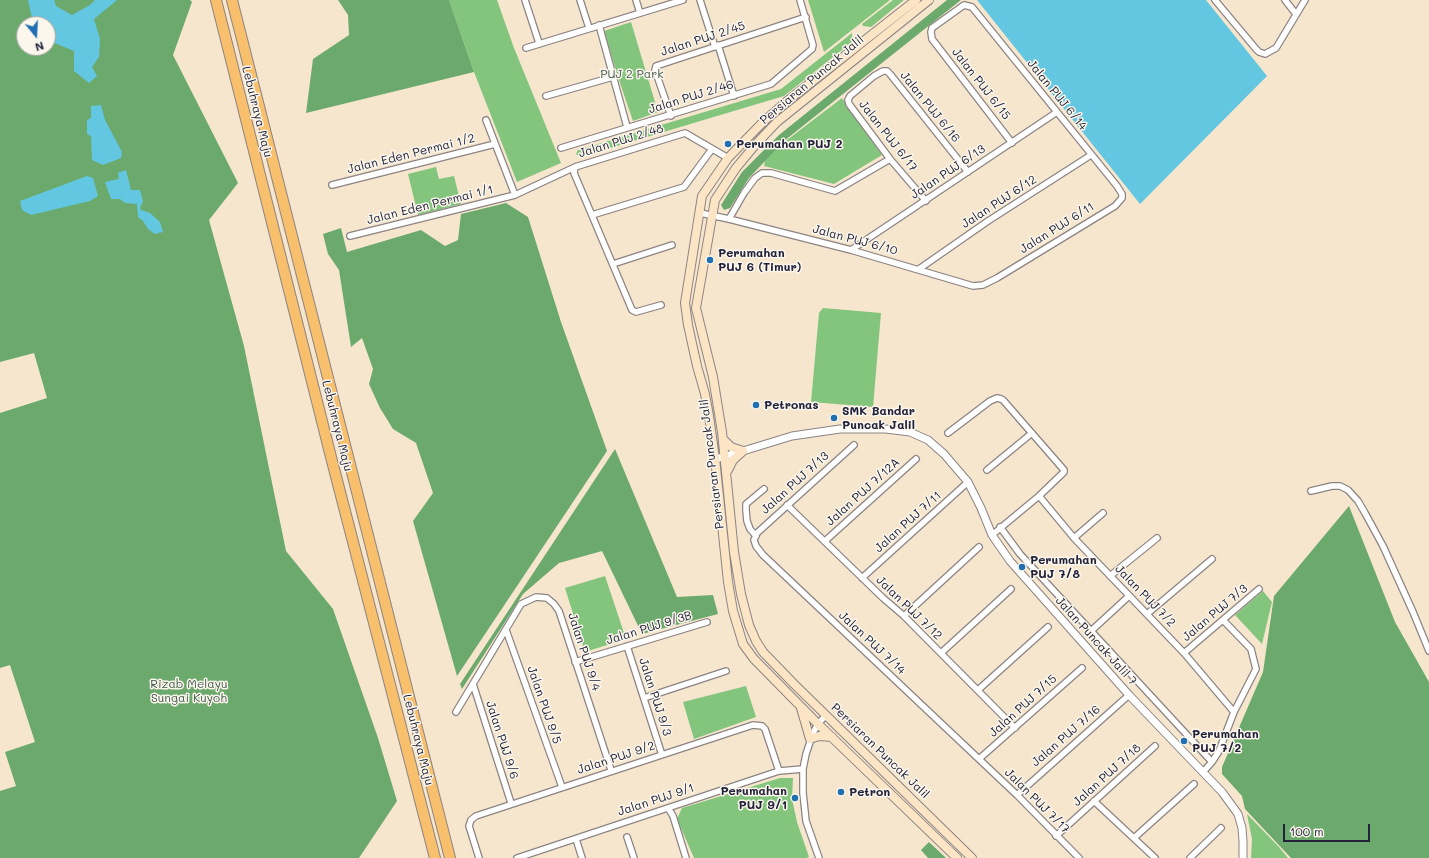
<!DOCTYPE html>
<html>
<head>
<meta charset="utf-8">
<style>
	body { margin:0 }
	#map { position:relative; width:1429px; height:858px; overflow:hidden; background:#f6e6ce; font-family:Mali,sans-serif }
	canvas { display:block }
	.north { position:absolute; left:16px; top:16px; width:40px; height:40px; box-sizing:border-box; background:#fbf7ec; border:1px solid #a4a2a5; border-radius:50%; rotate:162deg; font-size:11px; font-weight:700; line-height:16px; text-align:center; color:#22223b }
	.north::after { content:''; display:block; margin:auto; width:14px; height:18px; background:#1f6fb2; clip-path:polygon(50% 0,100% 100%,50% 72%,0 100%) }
	.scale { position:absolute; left:1283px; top:824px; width:87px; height:18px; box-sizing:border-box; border:2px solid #22223b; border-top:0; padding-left:5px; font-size:12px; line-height:14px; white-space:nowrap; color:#22223b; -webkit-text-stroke:3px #fbf7ec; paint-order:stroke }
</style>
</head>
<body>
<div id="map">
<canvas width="1429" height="858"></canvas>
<div class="north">N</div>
<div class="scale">100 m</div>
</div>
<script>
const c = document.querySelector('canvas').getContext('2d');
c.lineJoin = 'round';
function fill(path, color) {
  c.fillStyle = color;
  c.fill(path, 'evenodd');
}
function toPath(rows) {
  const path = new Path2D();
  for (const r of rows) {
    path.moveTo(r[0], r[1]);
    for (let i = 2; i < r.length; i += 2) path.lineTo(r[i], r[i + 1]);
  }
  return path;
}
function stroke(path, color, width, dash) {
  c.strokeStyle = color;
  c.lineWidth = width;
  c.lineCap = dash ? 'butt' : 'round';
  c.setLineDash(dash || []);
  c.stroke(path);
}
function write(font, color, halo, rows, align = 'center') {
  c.font = font + ' Mali,sans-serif';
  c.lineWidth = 3;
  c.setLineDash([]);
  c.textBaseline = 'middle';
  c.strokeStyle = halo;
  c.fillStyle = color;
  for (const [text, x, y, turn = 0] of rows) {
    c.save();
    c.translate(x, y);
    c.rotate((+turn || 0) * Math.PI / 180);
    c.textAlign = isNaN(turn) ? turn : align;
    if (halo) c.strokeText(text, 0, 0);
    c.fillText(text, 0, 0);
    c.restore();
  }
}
fill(toPath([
	[449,0,497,0,514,48,561,163,517,182,474,72],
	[808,0,890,0,824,52],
	[893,0,904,0,871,27,863,26,862,24],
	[631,22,658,112,633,121,620,83,604,31],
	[852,33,852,42,784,96,580,157,576,154,578,150,781,89],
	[842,98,882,155,834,184,764,166,766,156],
	[436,167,439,179,454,176,461,204,418,215,408,174],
	[823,308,881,313,873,407,811,402,819,313],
	[605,576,626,639,585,652,565,588],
	[1263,591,1272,602,1262,644,1235,615],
	[746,686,756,717,694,739,683,702],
	[780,778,793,778,792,799,797,822,809,857,806,858,694,858,677,819,682,808],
	[1247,814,1279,847,1288,858,1251,858,1252,839]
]), '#84c57d');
fill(toPath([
	[0,0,190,0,192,2,173,55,238,183,209,220,244,346,286,551,333,609,378,738,397,801,359,858,0,858,0,791,16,786,5,752,35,742,10,665,0,668,0,413,47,398,34,353,0,362],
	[24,24,48,24,48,48,24,48],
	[338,0,449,0,474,72,306,113,313,59,349,35,348,15],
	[947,0,961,0,784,141,749,178,730,208,724,210,721,205,742,172,779,135],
	[506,203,528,217,561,322,607,451,457,676,413,521,433,493,416,443,393,429,380,408,369,384,373,369,362,338,351,347,339,270,328,254,323,234,341,228,347,252,421,230,445,246,458,240,461,214],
	[615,449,677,597,713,595,718,614,642,634,602,551,559,563,523,594,462,689,460,684],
	[1349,506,1395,622,1429,682,1429,858,1291,858,1245,809,1242,796,1222,774,1222,767,1263,672,1274,596],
	[929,842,946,858,928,858,921,850]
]), '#6baa6c');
fill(toPath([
	[28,0,54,0,56,6,72,15,90,5,95,0,117,0,94,19,100,39,99,57,92,67,97,76,89,83,74,71,74,51,52,42,48,24,32,18],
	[977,0,1206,0,1267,76,1140,204],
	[101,105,105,120,122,152,121,158,103,165,92,160,91,136,87,134,87,120,91,118,91,106],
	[126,170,131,190,140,190,143,201,140,208,141,210,150,213,160,222,163,232,155,234,148,229,143,221,138,217,137,204,125,203,120,199,111,199,105,182,119,179,118,173],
	[87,176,93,178,98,196,90,201,31,215,22,210,20,201]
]), '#63c7e1');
const minor = toPath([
	[525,0,539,43],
	[580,0,589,28],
	[636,0,640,13],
	[700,0,715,47],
	[1215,0,1256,49,1259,52,1265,54,1276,48,1305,0],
	[1285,0,1296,14],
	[599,25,627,127],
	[718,45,734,96],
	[526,48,683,0],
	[546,96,613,77],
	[671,116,655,70,656,66,806,17],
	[486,120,515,195],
	[561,148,771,84,812,49,813,45,800,0],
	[332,185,495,144],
	[926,201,890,159,849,104,848,100,850,96,874,76,883,71,887,71,890,74,968,172],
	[700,213,729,219,851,250,973,286,983,285,997,278,1115,206,1122,198,1122,194,1117,186,972,7,964,5,932,28,931,32,932,39,1012,143],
	[592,215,684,187,712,149],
	[729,219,744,193,755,178,762,173,771,173,835,191,890,159],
	[350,236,515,195,575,167],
	[851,250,1057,112],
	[613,264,672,245],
	[919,269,988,221,1091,155],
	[661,305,636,312,632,310,574,173,575,167,685,133,728,158],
	[948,433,990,401,997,398,1001,399,1003,400,1064,470,1064,472,1039,496,992,535],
	[854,445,757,533,754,540,756,546,763,555,1017,795,1079,858],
	[987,470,1032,433],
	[1311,491,1332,486,1340,486,1348,490,1358,501,1365,513,1383,546,1413,612,1429,651],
	[1039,496,1074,538,1184,653,1234,712],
	[787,505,883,598,904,616,1015,728],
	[1000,527,1020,554,1212,762],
	[756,536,750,529,747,521,746,510,746,504,764,489],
	[1074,538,1103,513],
	[825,541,916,459],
	[1110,576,1157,538],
	[862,578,968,482],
	[1147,614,1212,559],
	[904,616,979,547],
	[506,630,562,787],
	[1091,631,1129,596],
	[627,646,662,755],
	[941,653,1011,589],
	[1184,653,1259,589],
	[575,662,707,622],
	[473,684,511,803],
	[978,690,1048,627],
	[644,698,726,671],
	[456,712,521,604,536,597,547,598,554,604,559,611,611,770],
	[979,759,1082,668],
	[1203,772,1212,762,1219,751,1234,712,1256,669,1251,649,1223,620],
	[1017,795,1129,695],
	[1094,801,1155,858],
	[668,808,673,816,686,858],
	[1056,836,1155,746],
	[627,837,634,858],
	[1134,838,1194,784],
	[576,839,582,858],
	[479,858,469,826,471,820,476,816,753,725,762,726,765,729,779,771],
	[517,858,779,771,803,769],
	[819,858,806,821,803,793,803,769,806,754,813,733,818,724,826,715],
	[1190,858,1221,828]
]);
const tertiary = toPath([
	[719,458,743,451,792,436,840,429,886,429,910,432,928,440,944,454,968,482,981,508,992,535,1010,561,1129,695,1222,792,1238,814,1242,828,1243,841,1243,858]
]);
const secondary = toPath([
	[916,0,786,102,764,121,728,158,702,196,685,303,688,325,697,366,705,394,709,416,715,458,728,582,733,611,743,644,754,659,818,724,957,858],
	[929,0,777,122,756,144,736,168,715,200,696,308,713,377,722,432,734,552,741,594,749,625,756,641,763,652,794,684,972,858],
	[723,439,731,447,743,451],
	[728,470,733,460,743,451],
	[801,708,810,739,819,736,832,737]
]);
const motorway = toPath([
	[216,0,332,461,435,858],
	[232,0,450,858]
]);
stroke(minor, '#8c8484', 8);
stroke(tertiary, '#8c8484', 9);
stroke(secondary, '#8c8484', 10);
stroke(motorway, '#8c8484', 12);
stroke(minor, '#fff', 5.5);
stroke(tertiary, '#fff', 7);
stroke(secondary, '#fce5c4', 8);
stroke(motorway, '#f8bf6c', 10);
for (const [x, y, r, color] of [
	[728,144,4,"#1f6fb2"],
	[710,260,4,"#1f6fb2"],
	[756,405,4,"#1f6fb2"],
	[834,418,4,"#1f6fb2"],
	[1022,567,4,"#1f6fb2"],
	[1184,741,4,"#1f6fb2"],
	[841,792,4,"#1f6fb2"],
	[795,798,4,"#1f6fb2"]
]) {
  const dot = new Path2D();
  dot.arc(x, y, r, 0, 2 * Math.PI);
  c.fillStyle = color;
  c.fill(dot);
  stroke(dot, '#fbf7ec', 1.5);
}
write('12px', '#22223b', '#fbf7ec', [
	["Jalan PUJ 2/45",703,39,-18],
	["Persiaran Puncak Jalil",812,80,-40],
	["Jalan PUJ 6/15",981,84,52],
	["Jalan PUJ 6/14",1057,95,51],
	["Jalan PUJ 2/46",691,97,-17],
	["Jalan PUJ 6/16",930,107,51],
	["Lebuhraya Maju",257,112,76],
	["Jalan PUJ 6/17",888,136,52],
	["Jalan PUJ 2/48",621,141,-17],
	["Jalan Eden Permai 1/2",411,154,-14],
	["Jalan PUJ 6/13",948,172,-34],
	["Jalan PUJ 6/12",999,202,-33],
	["Jalan Eden Permai 1/1",430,205,-14],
	["Jalan PUJ 6/11",1057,228,-32],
	["Jalan PUJ 6/10",855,240,15],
	["Lebuhraya Maju",337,426,76],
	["Persiaran Puncak Jalil",712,464,-97],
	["Jalan PUJ 7/13",795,483,-42],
	["Jalan PUJ 7/12A",863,492,-42],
	["Jalan PUJ 7/11",908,522,-42],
	["Jalan PUJ 7/2",1145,596,46],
	["Jalan PUJ 7/12",909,608,44],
	["Jalan PUJ 7/3",1215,613,-40],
	["Jalan PUJ 9/3B",649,628,-17],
	["Jalan Puncak Jalil 7",1096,641,48],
	["Jalan PUJ 7/14",872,643,43],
	["Jalan PUJ 9/4",584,652,72],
	["Jalan PUJ 9/3",655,697,72],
	["Jalan PUJ 9/5",544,705,71],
	["Jalan PUJ 7/15",1023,706,-42],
	["Jalan PUJ 7/16",1066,736,-41],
	["Lebuhraya Maju",418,740,76],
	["Jalan PUJ 9/6",502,740,72],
	["Persiaran Puncak Jalil",880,751,44],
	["Jalan PUJ 9/2",616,758,-18],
	["Jalan PUJ 7/18",1107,775,-42],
	["Jalan PUJ 9/1",656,800,-18],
	["Jalan PUJ 7/17",1037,801,45]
]);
write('12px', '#445b52', '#fbf7ec', [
	["PUJ 2 Park",632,74],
	["Rizab Melayu",189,684],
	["Sungai Kuyoh",189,698]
]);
write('bold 12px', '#22223b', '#fbf7ec', [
	["Perumahan PUJ 2",736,144],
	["Perumahan",718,253],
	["PUJ 6 (Timur)",718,267],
	["Petronas",764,405],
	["SMK Bandar",842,411],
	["Puncak Jalil",842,425],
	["Perumahan",1030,560],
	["PUJ 7/8",1030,574],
	["Perumahan",1192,734],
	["PUJ 7/2",1192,748],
	["Perumahan",787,791,"right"],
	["PUJ 9/1",787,805,"right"],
	["Petron",849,792]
], 'left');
</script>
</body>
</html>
